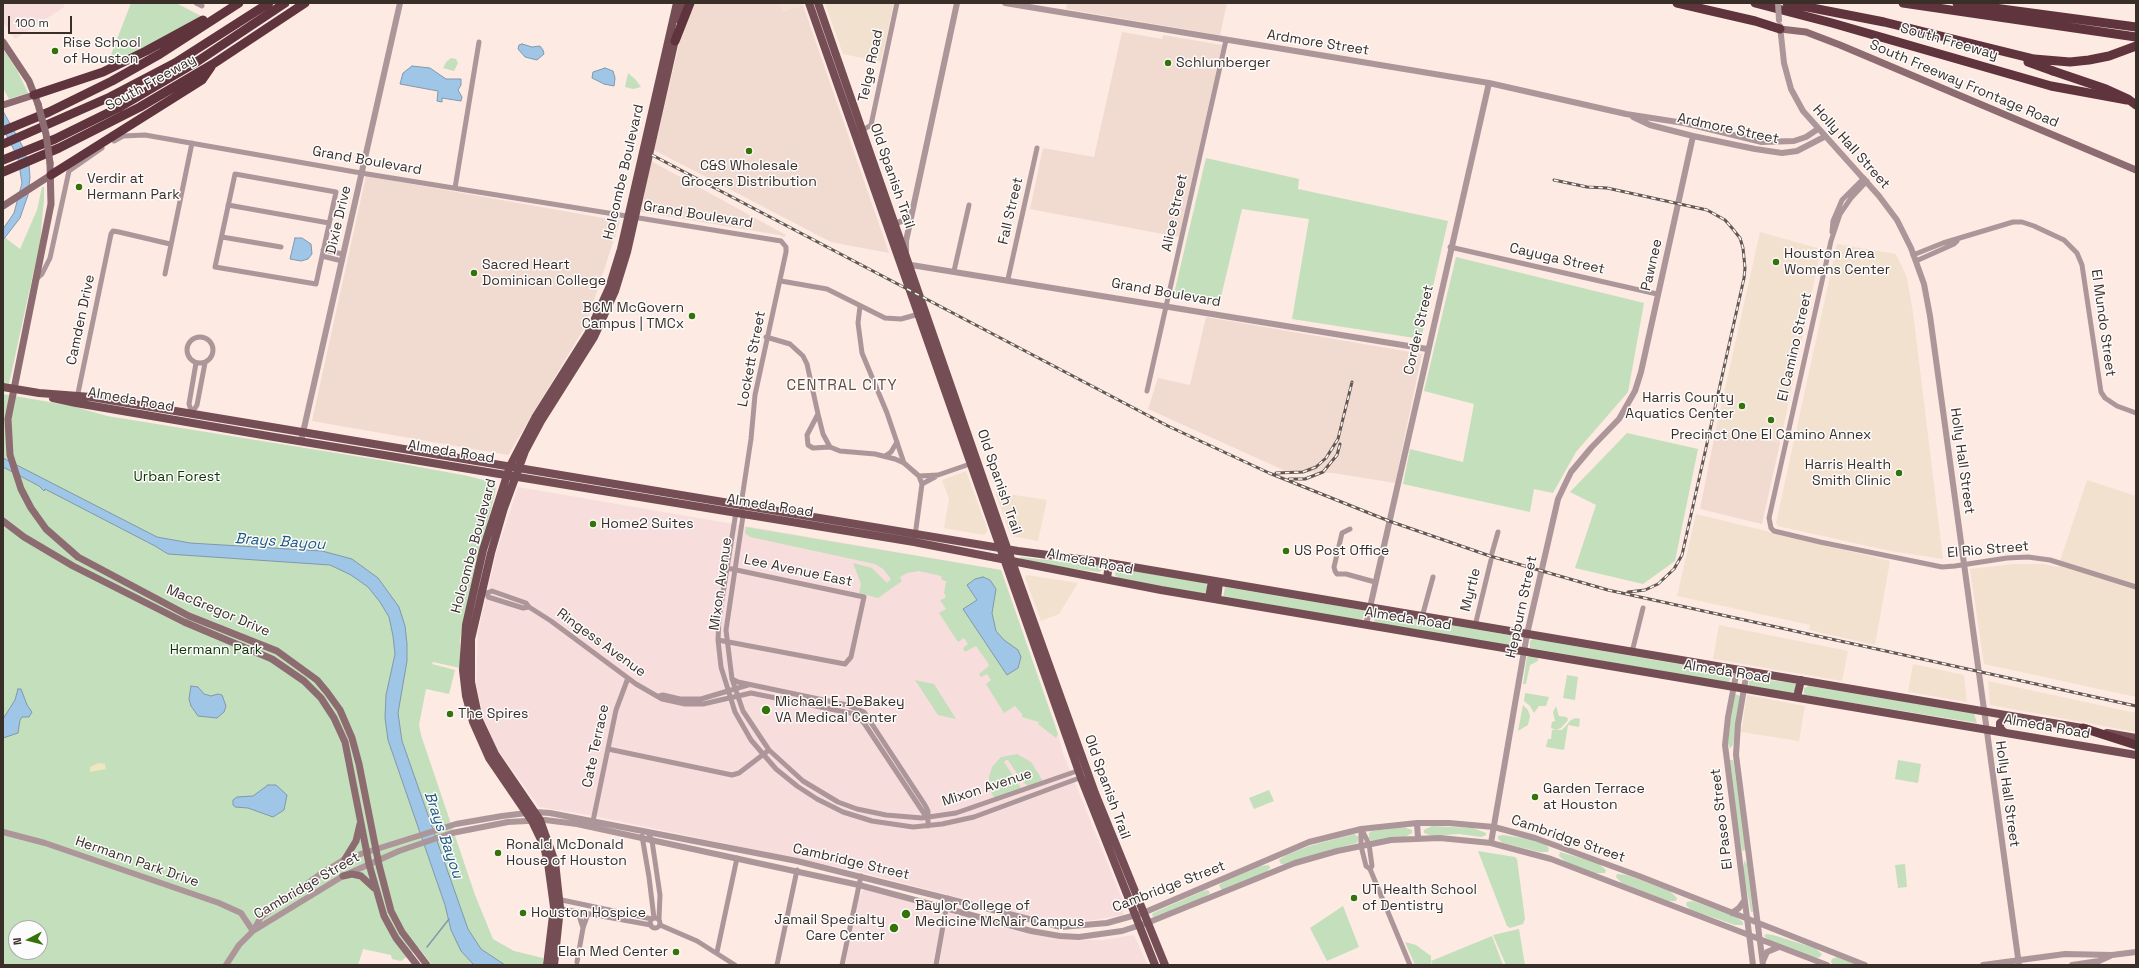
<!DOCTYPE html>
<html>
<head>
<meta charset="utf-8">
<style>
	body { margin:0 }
	#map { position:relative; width:2139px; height:968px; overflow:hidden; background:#fdeae2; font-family:"Space Grotesk",sans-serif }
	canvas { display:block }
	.frame { position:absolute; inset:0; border:4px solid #3a2e29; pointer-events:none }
	.north { position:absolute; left:8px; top:920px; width:40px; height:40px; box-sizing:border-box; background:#fcfcfc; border:1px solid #aeaaa8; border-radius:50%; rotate:263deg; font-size:11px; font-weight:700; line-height:16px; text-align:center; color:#3a2e29 }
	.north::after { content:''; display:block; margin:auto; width:14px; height:18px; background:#357207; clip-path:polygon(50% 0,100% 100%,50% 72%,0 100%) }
	.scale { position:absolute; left:8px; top:16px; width:64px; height:18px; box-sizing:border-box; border:2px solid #3a2e29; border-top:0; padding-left:5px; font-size:12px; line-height:14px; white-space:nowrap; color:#3a2e29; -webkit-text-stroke:3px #fcfcfc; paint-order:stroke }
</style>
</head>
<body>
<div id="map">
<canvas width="2139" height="968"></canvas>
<div class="frame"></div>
<div class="north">N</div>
<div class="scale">100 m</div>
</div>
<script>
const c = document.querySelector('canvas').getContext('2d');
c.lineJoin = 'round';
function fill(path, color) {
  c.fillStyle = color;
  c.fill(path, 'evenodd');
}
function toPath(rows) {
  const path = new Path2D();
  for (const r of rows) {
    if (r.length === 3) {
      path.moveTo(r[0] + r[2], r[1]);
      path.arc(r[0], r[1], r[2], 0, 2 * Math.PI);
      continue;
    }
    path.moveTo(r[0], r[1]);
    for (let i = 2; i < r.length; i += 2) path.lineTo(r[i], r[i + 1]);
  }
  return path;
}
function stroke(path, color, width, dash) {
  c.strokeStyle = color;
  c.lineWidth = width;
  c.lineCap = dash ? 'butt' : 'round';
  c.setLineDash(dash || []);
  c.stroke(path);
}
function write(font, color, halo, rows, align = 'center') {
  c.font = font + ' "Space Grotesk",sans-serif';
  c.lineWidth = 3;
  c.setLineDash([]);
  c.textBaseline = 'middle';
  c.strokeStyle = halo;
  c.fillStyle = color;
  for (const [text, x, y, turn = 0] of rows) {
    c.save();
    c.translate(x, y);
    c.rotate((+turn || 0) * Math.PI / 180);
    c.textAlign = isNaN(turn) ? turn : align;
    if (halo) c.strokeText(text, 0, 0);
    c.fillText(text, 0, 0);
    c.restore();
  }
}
fill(toPath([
	[780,3,802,3,803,5,783,12],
	[825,3,894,3,881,62,843,54],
	[1760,232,1821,249,1780,443,1716,429],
	[1837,244,1896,254,1907,278,1913,312,1943,559,1890,551,1778,526,1776,523],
	[966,471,987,528,987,532,984,535,944,528,949,499,942,480],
	[2087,480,2136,496,2136,697,1984,664,1970,569,2013,564,2043,564,2058,567],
	[995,492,1047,500,1038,541,1011,536],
	[1696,514,1890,561,1875,645,1809,630,1810,625,1677,596],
	[1026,575,1027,575,1078,583,1059,614,1041,621,1025,578],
	[1719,625,1848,651,1842,681,1713,659],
	[1913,664,1964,675,1967,702,1908,692],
	[1988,681,2136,713,2136,732,1990,705],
	[1747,695,1805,706,1799,741,1741,732]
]), '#f3e1d0');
fill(toPath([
	[689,3,780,3,783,12,803,5,889,253,831,242,654,150],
	[1067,3,1227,3,1220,35,1066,9],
	[1122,32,1162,39,1163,35,1222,45,1179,237,1030,209,1043,148,1094,157],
	[651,161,786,235,784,237,779,235,641,212],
	[366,176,620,221,586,325,508,455,312,421],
	[1206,317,1422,354,1395,483,1333,473,1288,472,1148,409,1158,378,1190,385],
	[1716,429,1780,443,1762,524,1700,509]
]), '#f1dad0');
fill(toPath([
	[3,3,65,3,63,8,15,39,3,22],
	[518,487,1001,570,1058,734,1063,753,1125,906,1122,908,1124,915,1081,922,1054,920,1010,911,861,872,589,815,539,807,497,749,484,719,476,683,478,632,497,550],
	[865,889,1020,932,1060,939,1102,940,1134,935,1148,965,845,965,859,896]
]), '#f8dddd');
fill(toPath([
	[131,3,176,3,201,16,138,52,107,65],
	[3,49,17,70,28,93,9,99,3,88],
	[451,58,456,59,458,63,454,71,443,68,446,62],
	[628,73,635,79,641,87,633,89,625,87],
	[1206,158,1299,179,1298,189,1448,221,1421,339,1292,319,1309,219,1242,209,1219,305,1173,298],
	[42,187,44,187,44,199,40,242,9,384,3,383,3,236,20,249,37,210],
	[1456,257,1644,303,1628,392,1576,452,1553,493,1534,489,1530,512,1403,484,1410,449,1463,462,1474,404,1424,391],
	[3,394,72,406,107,416,392,462,468,476,496,483,495,493,464,618,460,640,460,668,433,662,432,664,455,670,449,694,426,689,419,725,421,735,475,895,493,939,514,951,543,958,543,965,432,965,419,948,401,961,392,959,391,955,363,949,358,965,3,965],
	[16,928,40,928,40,952,16,952],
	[1627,433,1698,449,1675,561,1643,584,1575,568,1596,505,1570,492],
	[746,527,1001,570,1058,734,1056,738,1038,724,1039,722,1022,717,1022,714,1015,706,1004,713,986,684,991,680,987,674,981,677,979,674,989,666,988,663,976,646,965,652,963,648,968,644,964,638,958,642,939,613,946,609,940,600,945,598,946,595,944,594,946,581,942,580,941,576,919,571,907,573,900,577,902,581,878,598,859,593,861,584,853,563,872,568,887,583,891,579,883,569,875,564,750,537,745,533],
	[1021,557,1100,566,1102,570,1099,572,1054,566,1020,559],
	[1120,569,1205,583,1208,586,1207,591,1205,595,1118,578,1115,575,1116,570],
	[1225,587,1350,608,1363,610,1365,613,1362,620,1223,598],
	[1376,612,1520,637,1518,647,1374,623],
	[1533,639,1731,673,1729,683,1530,648,1530,641],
	[1531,656,1538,657,1538,661,1530,665,1526,684,1523,684,1527,657],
	[1567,675,1578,677,1575,700,1563,698],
	[1751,678,1794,683,1796,685,1795,692,1791,694,1749,687,1749,679],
	[915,680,934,684,956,719,938,715],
	[1809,686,1974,713,1977,723,1804,695,1804,688],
	[1525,693,1549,697,1546,706,1539,706,1534,713,1530,706,1524,701],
	[1735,694,1740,696,1733,745,1730,748,1728,744,1730,723],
	[1523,705,1528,710,1530,716,1528,725,1518,731],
	[1556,706,1559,716,1567,717,1568,720,1561,728,1556,730,1551,728,1552,722,1555,721,1553,712],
	[1576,718,1580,719,1579,727,1568,725,1564,750,1546,747,1548,739,1551,739,1552,730,1562,730,1571,720],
	[1017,754,1031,762,1043,781,1029,787,1022,781,1008,760,1006,760,1004,762,1021,788,996,799,993,796,989,785,989,777,992,767,1001,757],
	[1730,760,1733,760,1734,766,1745,841,1745,850,1742,851,1729,766],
	[1898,760,1921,764,1918,783,1895,779],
	[1269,790,1274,801,1254,809,1249,798],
	[1432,826,1473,828,1486,833,1486,835,1481,837,1459,834,1432,836,1424,833,1424,830],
	[1404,827,1412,830,1412,833,1405,837,1371,841,1369,838,1369,833,1372,831],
	[1354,834,1359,837,1357,843,1329,850,1289,864,1281,864,1279,860,1286,855,1309,846],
	[1503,835,1529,839,1545,844,1549,848,1548,852,1540,852,1503,843,1498,839,1498,836],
	[1478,851,1515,857,1517,859,1525,919,1523,924,1510,928,1507,926],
	[1560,852,1598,863,1606,870,1605,873,1595,873,1566,862,1559,856],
	[1745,861,1747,864,1753,912,1751,912,1743,870,1744,862],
	[1905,864,1907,887,1898,888,1895,865],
	[1269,865,1270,868,1266,872,1224,889,1221,889,1219,885,1223,882,1260,866],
	[1617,874,1627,875,1670,891,1677,898,1676,901,1667,901,1622,883,1616,877],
	[1208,890,1210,893,1207,895,1197,901,1153,917,1152,914,1155,912,1203,891],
	[1693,901,1736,917,1743,922,1743,925,1735,925,1691,910,1686,905,1687,902],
	[1343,906,1359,947,1327,961,1310,928],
	[1519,929,1525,965,1506,965,1493,935],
	[1766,934,1773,935,1815,948,1822,954,1820,957,1816,958,1770,941,1764,936],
	[1492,936,1503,965,1433,965,1431,961,1431,965,1415,965,1405,942,1416,945,1431,956,1431,961],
	[1837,957,1840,958,1858,965,1833,965,1831,962,1832,959]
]), '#c4dfbb');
fill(toPath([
	[98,763,105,764,106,769,90,772,90,767]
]), '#efe5c0');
const water = toPath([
	[522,44,532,47,540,46,543,50,544,54,537,60,525,57,518,49,519,45,522,44],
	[412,66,430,68,446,79,461,79,461,85,458,90,462,97,461,101,442,98,442,102,437,101,438,91,400,84,403,73,412,66],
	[605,68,613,71,615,78,614,86,604,84,592,78,593,72,605,68],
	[3,111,23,147,29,165,30,177,28,195,20,218,3,240,3,229,14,213,22,183,18,158,3,128,3,111],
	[295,238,302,238,311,244,312,254,308,259,301,261,290,259,295,238],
	[3,458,157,537,190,543,322,551,352,559,378,578,399,607,405,626,407,644,407,661,398,713,402,741,468,929,481,949,505,965,474,965,461,951,451,930,445,905,388,740,385,718,386,695,395,654,393,636,389,617,380,602,368,587,351,575,330,565,168,554,155,546,45,489,44,491,39,486,3,467,3,458],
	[983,577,990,580,996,589,992,613,996,631,1004,640,1018,650,1021,657,1018,668,1007,675,963,609,977,600,967,585,975,579,983,577],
	[191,686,198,687,204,694,211,696,218,694,222,695,226,706,224,712,217,718,198,716,191,706,189,699,191,686],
	[18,689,21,689,27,705,32,712,29,717,22,717,20,720,18,733,3,738,3,719,15,700,18,689],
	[268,785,276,785,287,795,284,810,273,817,248,808,235,807,233,805,233,800,237,797,253,796,268,785]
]);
fill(water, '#9fc6e6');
stroke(water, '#8198ad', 1);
stroke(toPath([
	[427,947,449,919]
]), '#8198ad', 1.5);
stroke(toPath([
	[196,3,202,6],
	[863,130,871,125,897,3],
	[114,141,123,136,145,135,361,173,781,241,786,247,786,252,755,395,751,439,741,505,743,516,726,630,732,679,743,711,769,750,803,781,838,802,857,809,886,815,922,818,956,813,1080,770],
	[235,174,336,192,316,284,215,267,235,174],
	[1867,181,1851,198,1840,214,1831,241,1769,518,1771,528,1774,531,1820,542,1942,567,1955,566,2007,558,2028,557,2050,560,2136,587],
	[455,188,479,42],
	[228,205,329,223],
	[1832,232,1833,221,1842,200,1864,178],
	[222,237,281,247],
	[1450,247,1657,294],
	[323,250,343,254],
	[1913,255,1943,243,2013,222,2022,222,2034,226,2064,240,2077,253,2082,265,2101,392,2105,398,2117,406,2136,413],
	[322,256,342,261],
	[1916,261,1954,244,1957,241],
	[954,271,969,205],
	[165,274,192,143],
	[36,279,42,274,50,258,69,171,102,148],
	[1008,279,1037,148],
	[781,281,827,289,885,318,901,319,919,314],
	[860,306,858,323,862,353,887,413,904,463],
	[766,337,790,344,803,356,807,364,818,414,807,435,808,445,813,448,830,447,840,451,875,454,895,459,904,463,919,476,922,484,915,536],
	[200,350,13],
	[1147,391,1226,40],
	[77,398,111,234,113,231,119,232,170,244],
	[192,413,197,405,205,363],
	[192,413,189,404,196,363],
	[818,414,823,434,830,447],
	[885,456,891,452,897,442],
	[919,476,938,475,970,464],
	[922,484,935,477],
	[736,512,719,618,718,640,721,667,735,712,751,740,776,769,797,786,817,799,843,812,872,821,913,827,942,824,974,817,1082,777],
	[1350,529,1342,533,1334,567,1335,571,1337,574,1346,574,1375,582],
	[1492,553,1498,532],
	[480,591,487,593,492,591,526,603,529,607,551,621,636,684,662,699,685,704,703,704,751,693,855,714,864,723,927,818],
	[487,593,488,597,523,608,529,607],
	[1422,617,1433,577],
	[1475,626,1491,560],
	[718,640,845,664,851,657,864,597,727,568],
	[1632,652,1643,608],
	[732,679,738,682,847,705,864,712,925,805,928,811,928,826],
	[659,696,663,695,680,699,701,699,748,685],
	[608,749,732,775,739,773,769,750],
	[593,821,616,710,628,678],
	[1361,829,1361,846,1366,866,1370,869,1410,965],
	[1362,830,1369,844,1372,866,1370,869],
	[648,832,652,841,660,895,659,919],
	[642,836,649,877,654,918],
	[557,899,652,919],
	[557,908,651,925],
	[578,912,583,928],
	[655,923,5],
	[660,925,697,941,735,965],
	[717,952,737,858],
	[577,962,583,928,588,914],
	[777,965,797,870],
	[842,965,861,876],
	[936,965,948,898]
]), '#ad9699', 5);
stroke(toPath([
	[1005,3,1489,83,1626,114,1684,123,1762,142,1794,141,1806,137,1818,129],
	[1780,26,1784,63,1791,89,1803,111,1879,196,1897,220,1911,248,1924,284,1930,316,2019,965],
	[1633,117,1650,125,1693,136,1755,149,1782,153,1797,151,1824,137],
	[891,225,902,221,912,212],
	[906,252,906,241,957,3],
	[905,264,1427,349],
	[302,437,400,3],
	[1366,625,1489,83],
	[1737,670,1728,717,1725,745,1753,965],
	[1747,671,1738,724,1736,755,1763,965],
	[1417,823,1418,838],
	[3,832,45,843,219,903,241,913,253,931],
	[1491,843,1527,634,1558,499,1571,472,1591,448,1619,419,1635,391,1641,372,1693,136],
	[1732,913,1739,908,1744,901],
	[253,931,343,876,399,851,452,833,508,822,545,820,577,824,859,885,1031,931,1060,936,1079,937,1122,931,1147,923,1295,863,1337,851,1391,840,1440,838,1491,843,1551,859,1827,965],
	[1763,961,1767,952,1779,947],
	[226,965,239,945,253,931,261,917,322,873,345,859,456,824,502,816,535,812,550,813,797,861,1061,927,1107,923,1143,913,1309,842,1361,829,1417,823,1449,823,1494,827,1535,838,1639,876,1865,965],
	[1983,965,2065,954,2112,955,2136,952],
	[2072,965,2099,961,2110,956]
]), '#ad9699', 6);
stroke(toPath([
	[1780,29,1806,32,1840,45,2136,170],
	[3,42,29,81,38,104],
	[3,105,34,95],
	[50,163,51,204,8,419,10,455,21,489,31,508,46,529,78,557,189,616,277,651,317,680,327,692,340,710,352,738,359,764,379,865,391,911,402,932,427,965],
	[3,206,51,175],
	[3,521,24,537,73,566,184,622,272,659,304,681,321,698,334,718,345,742,369,864,384,916,396,938,417,965],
	[345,859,356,841,360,824],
	[343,876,352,874,361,876,374,888]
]), '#8c6c70', 7);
stroke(toPath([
	[809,3,1081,778,1155,965],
	[818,3,1005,542,1095,793,1165,965],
	[680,20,684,3],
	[3,387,39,393,91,397,1018,551,1109,563,2088,729],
	[53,398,76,403,274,437,914,542,1161,590,2136,755],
	[1107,579,1109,563],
	[1209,598,1212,581],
	[1217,599,1219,582],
	[1797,697,1801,680],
	[2004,732,2000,728,2000,723,2008,716],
	[2107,733,2136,738],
	[547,965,554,907,548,863,544,846,532,821,489,758,473,722,466,696,463,670,466,625,483,550,510,466,535,418,588,334,609,288,621,249,677,3],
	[554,965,560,908,555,862,540,820,495,754,479,720,471,682,471,639,491,553,504,508,525,451,541,421,594,337,615,291,627,252,676,35]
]), '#744e54', 8);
stroke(toPath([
	[1677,3,1755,21,1780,29],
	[1755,3,1832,23,2051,86,2127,100],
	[1787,3,1884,22,2034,59,2070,62,2089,60,2109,56,2136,46],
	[1903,3,2136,37],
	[1957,3,2136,27],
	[675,41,690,3],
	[2028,62,2053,71],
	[34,95,103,72,146,51,203,20],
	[3,131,49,112,112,81,160,54,239,3],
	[3,144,110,97,175,63,269,3],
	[3,160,55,139,118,108,198,61,285,3],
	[3,172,59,148,140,107,213,64,305,3],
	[51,175,202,80,211,67],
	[2083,728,2136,745]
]), '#5f343c', 9);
const rail = toPath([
	[652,155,1168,426,1269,473,1389,521,1490,556,1608,590,2136,706],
	[1554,180,1587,187,1607,188,1707,210,1725,220,1732,228,1740,238,1743,248,1745,268,1744,278,1682,555,1674,569,1658,584,1645,590,1628,592],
	[1276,473,1303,472,1316,467,1326,458,1338,439,1352,382],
	[1289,479,1305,479,1323,472,1337,455,1340,444]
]);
stroke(rail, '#645751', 3);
stroke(rail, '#fcfcfc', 1.5, [4.5]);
stroke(toPath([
	[1778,3,1779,20]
]), '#ad9699', 6);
stroke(toPath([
	[38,104,46,134,50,163]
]), '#8c6c70', 7);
stroke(toPath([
	[2053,71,2106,89,2128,99,2136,105]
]), '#5f343c', 9);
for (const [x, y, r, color] of [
	[55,51,4,"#357207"],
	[1168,63,4,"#357207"],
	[749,151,4,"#357207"],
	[79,187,4,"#357207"],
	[1776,262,4,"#357207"],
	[474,273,4,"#357207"],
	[692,316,4,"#357207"],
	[1742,406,4,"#357207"],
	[1771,420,4,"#357207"],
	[1899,473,4,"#357207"],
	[593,524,4,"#357207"],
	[1286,551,4,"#357207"],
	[766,710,5,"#357207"],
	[450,714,4,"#357207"],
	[1535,797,4,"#357207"],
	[498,853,4,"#357207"],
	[1354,898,4,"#357207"],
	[523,913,4,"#357207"],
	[906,914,5,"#357207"],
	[894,928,5,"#357207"],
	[676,952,4,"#357207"]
]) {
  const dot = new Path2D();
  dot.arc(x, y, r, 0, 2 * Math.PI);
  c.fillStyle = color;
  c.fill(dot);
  stroke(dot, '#fcfcfc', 1.5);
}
write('14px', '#3a2e29', '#fcfcfc', [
	["South Freeway",1949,42,16],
	["Ardmore Street",1318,43,9],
	["Telge Road",871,66,-78],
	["South Freeway",151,83,-29],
	["South Freeway Frontage Road",1964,84,23],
	["Ardmore Street",1728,129,12],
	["Holly Hall Street",1851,147,48],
	["Grand Boulevard",367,161,10],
	["Holcombe Boulevard",624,172,-77],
	["Old Spanish Trail",892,176,71],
	["Fall Street",1011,211,-77],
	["Alice Street",1175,213,-78],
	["Grand Boulevard",698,215,9],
	["Dixie Drive",339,220,-77],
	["Cayuga Street",1557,259,13],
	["Pawnee",1652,265,-77],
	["Grand Boulevard",1166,293,10],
	["Camden Drive",81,320,-78],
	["El Mundo Street",2103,323,82],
	["Corder Street",1419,330,-77],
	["El Camino Street",1795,347,-77],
	["Lockett Street",752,359,-79],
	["Almeda Road",131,400,10],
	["Almeda Road",451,452,9],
	["Holly Hall Street",1962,461,82],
	["Old Spanish Trail",999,482,71],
	["Almeda Road",770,506,9],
	["Holcombe Boulevard",474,546,-75],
	["El Rio Street",1988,550,-5],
	["Almeda Road",1090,562,11],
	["Lee Avenue East",798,571,12],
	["Mixon Avenue",721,584,-82],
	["Myrtle",1471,590,-76],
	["Hepburn Street",1522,607,-78],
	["MacGregor Drive",218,611,23],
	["Almeda Road",1408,619,9],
	["Ringess Avenue",601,643,36],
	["Almeda Road",1727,672,9],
	["Almeda Road",2047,727,10],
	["Cate Terrace",596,746,-78],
	["Old Spanish Trail",1107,787,70],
	["Mixon Avenue",987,788,-18],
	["Holly Hall Street",2007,794,82],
	["El Paseo Street",1722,819,-97],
	["Cambridge Street",1568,839,19],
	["Hermann Park Drive",137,862,19],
	["Cambridge Street",851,862,13],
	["Cambridge Street",307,886,-30],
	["Cambridge Street",1169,887,-21]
]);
write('14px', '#3a2e29', '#fcfcfc', [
	["Rise School",63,43],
	["of Houston",63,59],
	["Schlumberger",1176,63],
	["C&S Wholesale",749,166,"center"],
	["Grocers Distribution",749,182,"center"],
	["Verdir at",87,179],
	["Hermann Park",87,195],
	["Houston Area",1784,254],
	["Womens Center",1784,270],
	["Sacred Heart",482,265],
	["Dominican College",482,281],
	["BCM McGovern",684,308,"right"],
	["Campus | TMCx",684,324,"right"],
	["Harris County",1734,398,"right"],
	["Aquatics Center",1734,414,"right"],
	["Precinct One El Camino Annex",1771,435,"center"],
	["Harris Health",1891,465,"right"],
	["Smith Clinic",1891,481,"right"],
	["Home2 Suites",601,524],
	["US Post Office",1294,551],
	["Michael E. DeBakey",775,702],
	["VA Medical Center",775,718],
	["The Spires",458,714],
	["Garden Terrace",1543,789],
	["at Houston",1543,805],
	["Ronald McDonald",506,845],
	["House of Houston",506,861],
	["UT Health School",1362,890],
	["of Dentistry",1362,906],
	["Baylor College of",915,906],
	["Medicine McNair Campus",915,922],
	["Houston Hospice",531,913],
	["Jamail Specialty",885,920,"right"],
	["Care Center",885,936,"right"],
	["Elan Med Center",668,952,"right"]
], 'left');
write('14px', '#0e3400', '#fcfcfc', [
	["Urban Forest",177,477],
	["Hermann Park",216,650]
]);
c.letterSpacing = '1px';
write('15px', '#64493f', '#fcfcfc', [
	["CENTRAL CITY",842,386]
]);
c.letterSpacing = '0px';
write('italic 15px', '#1a5881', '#fcfcfc', [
	["Brays Bayou",280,542,4],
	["Brays Bayou",443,835,71]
]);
</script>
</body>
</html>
